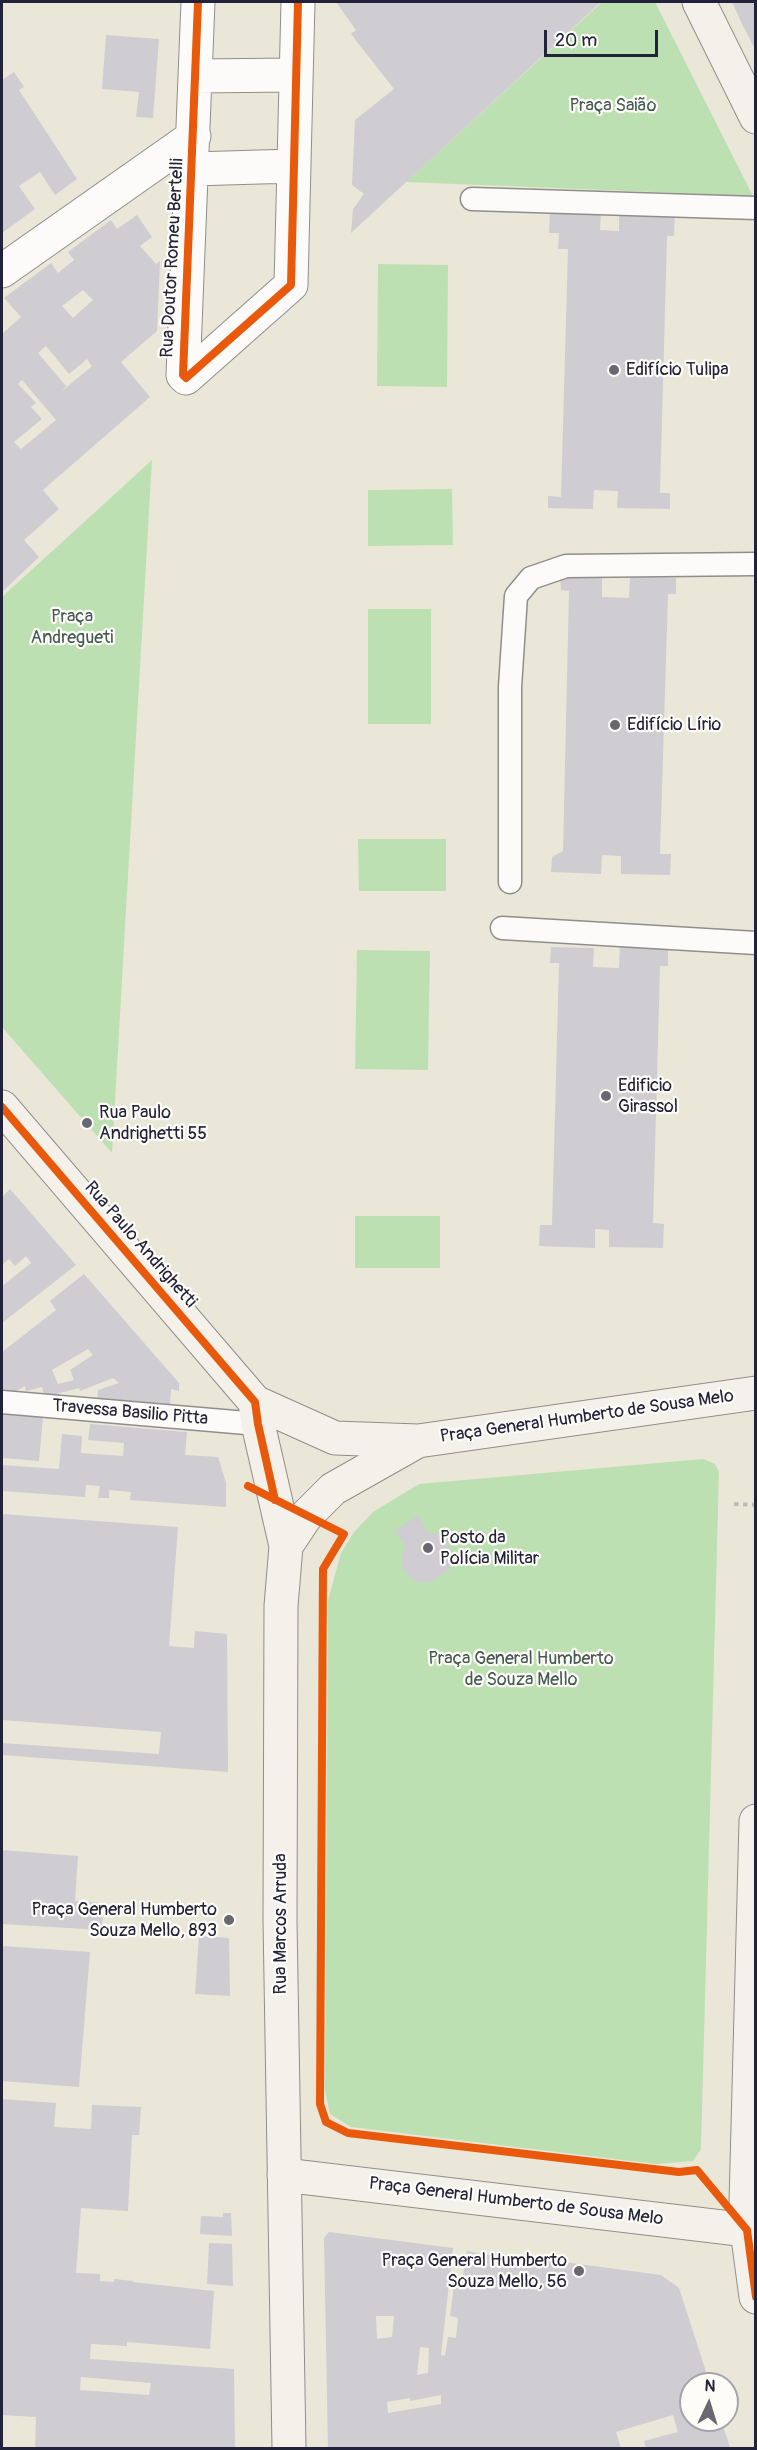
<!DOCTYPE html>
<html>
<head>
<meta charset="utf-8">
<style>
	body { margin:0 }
	#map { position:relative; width:757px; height:2450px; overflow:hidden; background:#eae7d9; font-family:Pangolin,sans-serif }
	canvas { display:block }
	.frame { position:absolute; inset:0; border:3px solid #22223b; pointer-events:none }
	.north { position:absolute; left:679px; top:2372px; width:60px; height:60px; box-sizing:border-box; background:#fdfcf7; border:2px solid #a5a5ac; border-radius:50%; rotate:4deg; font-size:16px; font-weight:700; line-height:24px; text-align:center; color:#22223b }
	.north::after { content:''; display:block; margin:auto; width:21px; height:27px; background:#686772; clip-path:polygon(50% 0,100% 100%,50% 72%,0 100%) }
	.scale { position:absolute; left:544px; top:30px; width:114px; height:27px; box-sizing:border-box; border:3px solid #22223b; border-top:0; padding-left:8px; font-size:18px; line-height:21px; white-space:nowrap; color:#22223b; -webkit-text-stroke:4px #fdfcf7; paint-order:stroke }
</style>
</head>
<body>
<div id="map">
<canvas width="757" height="2450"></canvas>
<div class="frame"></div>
<div class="north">N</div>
<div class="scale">20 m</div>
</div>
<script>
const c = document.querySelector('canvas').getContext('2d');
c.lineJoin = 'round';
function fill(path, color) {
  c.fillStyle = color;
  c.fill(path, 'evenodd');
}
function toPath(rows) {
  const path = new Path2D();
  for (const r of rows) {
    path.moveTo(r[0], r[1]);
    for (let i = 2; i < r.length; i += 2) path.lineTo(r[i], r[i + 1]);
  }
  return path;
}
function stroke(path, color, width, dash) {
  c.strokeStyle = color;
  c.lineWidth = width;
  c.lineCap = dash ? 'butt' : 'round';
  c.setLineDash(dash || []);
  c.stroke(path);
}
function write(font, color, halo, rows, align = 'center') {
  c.font = font + ' Pangolin,sans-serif';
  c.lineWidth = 4.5;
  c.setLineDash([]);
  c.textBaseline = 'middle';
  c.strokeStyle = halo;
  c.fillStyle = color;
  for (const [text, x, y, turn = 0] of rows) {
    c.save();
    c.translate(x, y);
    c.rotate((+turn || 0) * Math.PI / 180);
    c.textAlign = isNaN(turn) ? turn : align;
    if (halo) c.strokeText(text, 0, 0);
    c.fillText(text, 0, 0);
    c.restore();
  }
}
fill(toPath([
	[602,2,655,2,753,196,406,182],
	[378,264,448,265,447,387,377,386],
	[152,460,112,1153,2,1027,2,597],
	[452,489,453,545,368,546,368,490],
	[368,609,431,609,431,724,368,724],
	[358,839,446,839,446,891,359,891],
	[357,950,430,951,428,1070,355,1069],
	[355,1216,440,1216,440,1268,355,1268],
	[703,1459,715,1464,719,1472,701,2149,693,2161,656,2164,351,2127,330,2114,325,2091,328,1600,341,1553,354,1532,373,1512,419,1484]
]), '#bde0b2');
fill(toPath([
	[336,2,601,2,351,233,353,209,364,194,352,185,355,120,394,89,351,34,356,30],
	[732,2,756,2,756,51,742,24],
	[106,35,159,39,153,118,136,117,139,92,102,89],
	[14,72,24,87,19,90,77,179,55,195,40,172,19,186,35,209,2,233,2,80],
	[619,208,675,210,674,236,667,236,660,493,670,493,670,509,617,508,618,491,594,490,593,509,548,508,548,496,561,497,568,249,558,249,559,233,549,233,550,209,601,211,600,230,619,231],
	[137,215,152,237,140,246,156,264,160,261,157,331,121,362,150,397,43,490,59,509,24,540,39,557,2,592,2,334,21,317,4,298,51,263,58,273,74,260,68,252,111,220,117,229],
	[83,290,93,300,73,318,62,306],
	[46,346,69,374,87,359,92,366,62,391,66,386,38,353],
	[22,380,56,420,21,449,14,442,42,419,31,407,36,403,18,384],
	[630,576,676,578,676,594,668,594,660,854,671,854,670,875,621,874,621,856,602,855,601,874,551,872,552,857,563,851,569,591,561,590,560,577,602,578,602,597,629,598],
	[620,946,668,948,668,966,660,966,653,1223,664,1224,663,1248,609,1247,609,1230,595,1229,595,1248,539,1246,540,1225,552,1225,559,963,550,963,551,947,594,948,593,967,619,968],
	[10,1189,76,1265,2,1323,2,1286,31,1263,26,1256,15,1266,9,1259,2,1265,2,1197],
	[84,1274,179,1383,179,1391,171,1389,170,1407,97,1402,98,1390,119,1383,113,1378,80,1391,79,1388,52,1395,54,1400,45,1399,42,1387,26,1391,25,1386,8,1396,2,1396,2,1352,56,1310,50,1301],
	[88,1349,93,1355,70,1370,74,1380,58,1384,52,1370],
	[2,1413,43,1416,39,1461,2,1458],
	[90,1424,187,1432,185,1455,218,1457,226,1483,226,1507,130,1500,131,1492,109,1490,109,1498,98,1498,100,1486,86,1485,85,1497,2,1491,2,1465,59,1469,62,1434,82,1436,81,1453,123,1456,124,1443,88,1440],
	[2,1514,178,1527,169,1646,194,1648,195,1631,227,1634,228,1772,2,1755,2,1743,159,1754,161,1732,2,1720],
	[418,1515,427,1532,443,1536,452,1550,452,1559,448,1571,430,1582,417,1582,406,1574,401,1563,402,1554,406,1547,395,1531],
	[2,1850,78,1856,75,1901,103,1903,102,1930,2,1924],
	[199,1936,229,1938,230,1996,195,1994],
	[2,1946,90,1952,79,2087,2,2081],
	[2,2099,56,2103,54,2127,91,2129,92,2105,141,2107,139,2135,132,2135,128,2211,81,2208,76,2273,100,2274,100,2281,114,2282,114,2279,133,2281,133,2282,214,2291,210,2349,127,2342,127,2346,91,2344,90,2359,234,2369,235,2448,35,2448,36,2417,2,2415],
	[81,2377,151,2383,149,2395,80,2390],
	[223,2213,231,2213,232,2236,200,2234,201,2216,223,2217],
	[329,2232,453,2248,441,2355,445,2356,448,2337,456,2338,458,2318,450,2316,455,2278,462,2280,467,2251,489,2255,489,2252,661,2275,679,2288,710,2384,691,2384,691,2420,721,2420,730,2447,724,2448,646,2448,644,2441,678,2432,673,2415,616,2432,621,2448,328,2448,324,2238],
	[376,2316,394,2316,392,2337,377,2339],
	[420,2347,429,2348,428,2373,417,2375],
	[441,2395,441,2404,388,2413,387,2402,410,2398,410,2401],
	[209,2243,232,2244,233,2286,207,2284]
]), '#cfccd2');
const lane = toPath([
	[472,199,756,208],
	[510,882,510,687,516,596,531,578,566,566,756,564],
	[502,928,756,943],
	[2,1402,258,1424]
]);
const street = toPath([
	[198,2,183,375,186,378,291,285,298,2],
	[195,76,296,75],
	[192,169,294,166],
	[2,271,194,136]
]);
const secondary = toPath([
	[699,2,756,117],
	[2,1107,255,1402,335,1438,418,1441],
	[255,1402,258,1424,286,1546,281,1606,280,1920,289,2448],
	[286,1546,306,1516,333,1489,418,1441,756,1393],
	[756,1821,746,2203,747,2230,756,2297],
	[284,2175,747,2230]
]);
stroke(lane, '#908e8b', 25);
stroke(street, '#908e8b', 35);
stroke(secondary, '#908e8b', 35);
stroke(toPath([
	[734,1504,756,1505]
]), '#bdbcbd', 4, [4.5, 4.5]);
stroke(lane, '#fcfbf9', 22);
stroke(street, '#fcfbf9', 33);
stroke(secondary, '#f4f1eb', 33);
stroke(toPath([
	[198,2,183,375,186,378,291,285,298,2],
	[2,1107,255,1402,258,1424,275,1500],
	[248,1486,344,1534,323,1569,320,2104,326,2122,348,2133,679,2172,697,2170,747,2230,756,2297]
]), '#e8590c', 8);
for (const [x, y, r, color] of [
	[614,370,6,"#686772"],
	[615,725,6,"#686772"],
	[606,1096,6,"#686772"],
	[87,1123,6,"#686772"],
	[428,1548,6,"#686772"],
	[229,1920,6,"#686772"],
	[579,2271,6,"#686772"]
]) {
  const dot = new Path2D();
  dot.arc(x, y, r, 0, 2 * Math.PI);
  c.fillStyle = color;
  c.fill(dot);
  stroke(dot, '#fdfcf7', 2);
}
write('18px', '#465a55', '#fdfcf7', [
	["Praça Saião",613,106],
	["Praça",72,617],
	["Andregueti",72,638],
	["Praça General Humberto",521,1659],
	["de Souza Mello",521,1680]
]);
write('18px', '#22223b', '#fdfcf7', [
	["Rua Doutor Romeu Bertelli",173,258,-87],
	["Rua Paulo Andrighetti",140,1245,49],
	["Travessa Basilio Pitta",130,1413,5],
	["Praça General Humberto de Sousa Melo",587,1417,-8],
	["Rua Marcos Arruda",281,1924,-90],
	["Praça General Humberto de Sousa Melo",516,2202,7]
]);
write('18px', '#22223b', '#fdfcf7', [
	["Edifício Tulipa",626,370],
	["Edifício Lírio",627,725],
	["Edificio",618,1086],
	["Girassol",618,1107],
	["Rua Paulo",99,1113],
	["Andrighetti 55",99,1134],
	["Posto da",440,1538],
	["Polícia Militar",440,1559],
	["Praça General Humberto",217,1910,"right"],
	["Souza Mello, 893",217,1931,"right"],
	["Praça General Humberto",567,2261,"right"],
	["Souza Mello, 56",567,2282,"right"]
], 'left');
</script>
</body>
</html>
